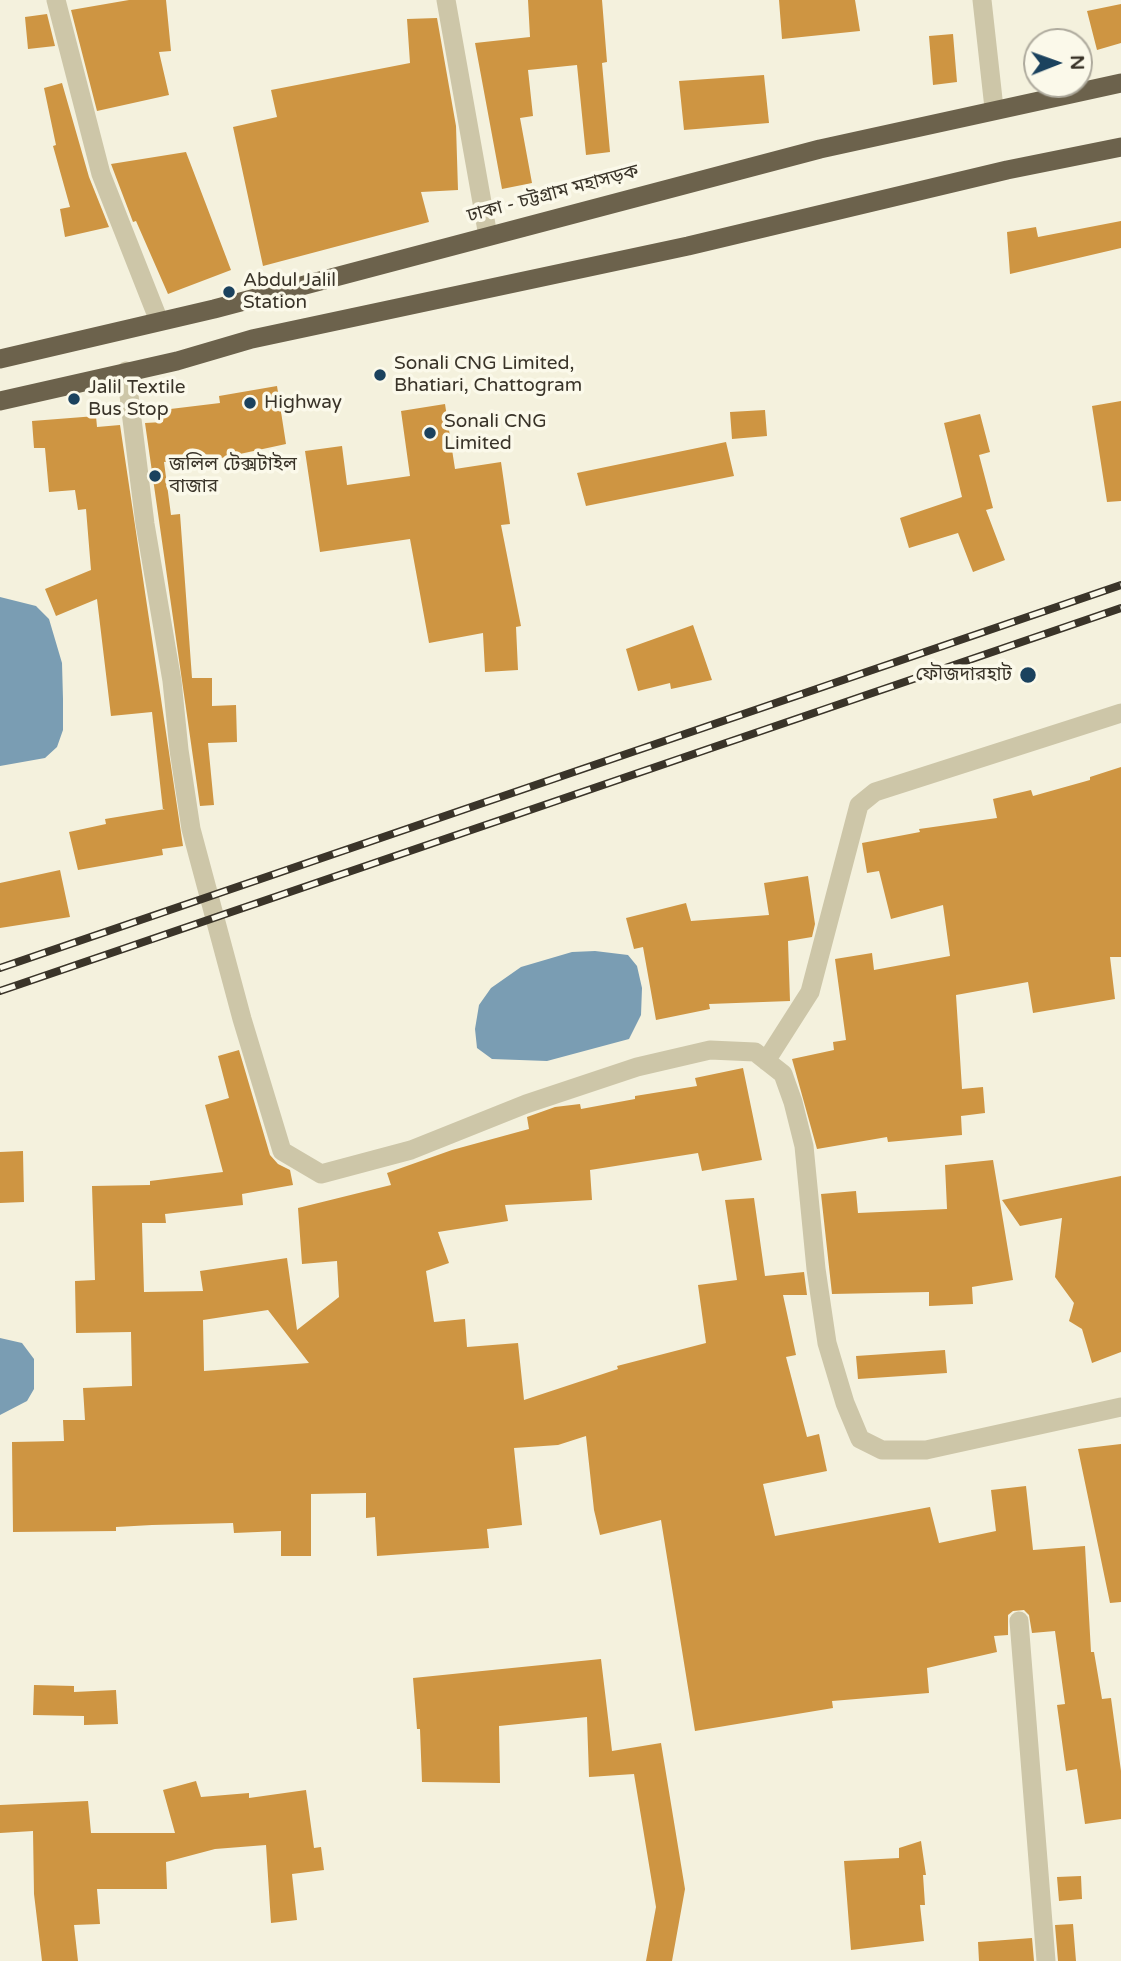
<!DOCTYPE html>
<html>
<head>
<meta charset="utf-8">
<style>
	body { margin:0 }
	#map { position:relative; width:1121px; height:1961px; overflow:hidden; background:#f4f1dd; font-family:"Varela Round",sans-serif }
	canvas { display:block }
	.north { position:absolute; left:1023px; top:28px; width:70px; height:70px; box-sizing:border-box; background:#fbf9ea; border:2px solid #aeaa9d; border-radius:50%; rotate:89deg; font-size:19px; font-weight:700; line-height:28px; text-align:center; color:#3a3429 }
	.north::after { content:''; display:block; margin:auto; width:24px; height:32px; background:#1b425e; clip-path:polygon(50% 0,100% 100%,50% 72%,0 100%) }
</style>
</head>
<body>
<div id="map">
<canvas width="1121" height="1961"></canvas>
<div class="north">N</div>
</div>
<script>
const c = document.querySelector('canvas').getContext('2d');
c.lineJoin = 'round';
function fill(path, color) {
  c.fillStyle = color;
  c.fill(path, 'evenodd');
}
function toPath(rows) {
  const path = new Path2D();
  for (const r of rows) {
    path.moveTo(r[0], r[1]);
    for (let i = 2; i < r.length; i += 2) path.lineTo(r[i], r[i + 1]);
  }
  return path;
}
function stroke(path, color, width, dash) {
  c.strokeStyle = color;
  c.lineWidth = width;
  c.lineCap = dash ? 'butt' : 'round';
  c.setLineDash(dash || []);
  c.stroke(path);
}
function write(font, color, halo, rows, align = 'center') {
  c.font = font + ' "Varela Round","Noto Sans Bengali",sans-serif';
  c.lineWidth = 7;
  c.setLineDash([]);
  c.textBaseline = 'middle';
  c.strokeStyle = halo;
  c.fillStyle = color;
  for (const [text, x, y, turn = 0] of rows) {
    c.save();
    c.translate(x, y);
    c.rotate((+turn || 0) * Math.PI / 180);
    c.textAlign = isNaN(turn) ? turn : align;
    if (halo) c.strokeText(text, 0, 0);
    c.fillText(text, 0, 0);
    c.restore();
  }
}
fill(toPath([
	[0,597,36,606,49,619,62,663,63,699,63,730,57,747,45,758,0,766],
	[595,951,628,955,637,966,642,988,641,1015,629,1039,547,1061,492,1059,477,1048,475,1029,479,1005,491,988,521,967,572,952],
	[0,1338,22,1343,34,1359,34,1389,27,1401,0,1415]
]), '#7a9db3');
fill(toPath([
	[129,0,166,0,171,51,159,52,169,95,97,111,71,10],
	[528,0,602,0,607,62,602,63,610,152,586,155,577,65,528,70,533,116,520,118,532,183,502,189,475,43,530,37],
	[779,0,855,0,860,31,782,39],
	[1121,4,1121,43,1097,50,1087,11],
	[47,14,55,46,28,49,25,17],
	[437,18,456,126,458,190,421,192,429,222,263,266,233,127,277,117,271,90,410,63,407,19],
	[953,34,957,82,933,85,929,36],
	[764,75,769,123,684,130,679,81],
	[62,83,89,177,109,227,65,237,60,209,70,207,53,146,56,145,44,88],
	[186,152,231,270,168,294,136,221,133,222,111,164],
	[1121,221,1121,248,1010,274,1007,232,1036,227,1038,237],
	[277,386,286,444,212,460,212,456,164,462,171,515,180,514,192,678,212,678,212,706,236,705,237,742,208,743,214,805,200,806,145,423,163,422,162,410,220,403,219,396],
	[1121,401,1121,501,1107,502,1092,406],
	[445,404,455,469,501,462,510,524,501,525,521,626,516,627,518,670,485,672,483,633,429,643,410,539,320,552,305,451,342,446,347,485,410,476,401,411],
	[765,410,767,436,732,439,730,412],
	[980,414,990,452,979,455,993,508,986,510,1005,560,973,572,958,533,909,548,900,518,962,497,944,423],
	[96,416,97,427,120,425,183,846,162,849,163,855,78,870,69,832,106,824,105,819,165,809,163,810,152,712,111,716,97,599,56,616,45,589,91,570,86,509,78,510,75,490,49,492,45,448,34,448,32,421],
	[726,442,734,476,586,506,577,473],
	[693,625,712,680,671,689,670,683,638,691,626,649],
	[1121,767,1121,957,1110,957,1115,999,1033,1013,1028,982,956,995,962,1089,983,1087,985,1113,961,1116,962,1135,888,1142,887,1137,817,1149,792,1059,834,1050,833,1042,846,1040,835,959,872,953,874,970,950,956,943,905,891,919,879,871,867,873,862,843,920,832,919,829,997,818,993,799,1031,790,1033,796,1090,780,1090,777],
	[60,870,70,917,0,928,0,883],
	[808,876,815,924,812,937,788,941,790,1001,709,1004,710,1009,656,1020,643,947,634,949,626,918,686,903,691,921,769,915,764,883],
	[239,1050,270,1155,278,1164,290,1170,293,1185,242,1194,243,1205,165,1214,166,1223,142,1223,144,1292,203,1291,200,1271,287,1258,297,1330,339,1297,337,1261,302,1264,298,1208,391,1185,387,1173,452,1150,529,1129,527,1117,555,1107,580,1104,581,1109,635,1099,635,1096,697,1086,695,1078,743,1068,762,1160,702,1171,698,1153,590,1170,592,1200,505,1205,508,1221,438,1232,449,1263,426,1271,434,1322,465,1319,467,1347,518,1343,524,1400,618,1369,617,1366,706,1343,698,1285,737,1280,725,1200,754,1198,765,1276,804,1272,807,1295,783,1295,796,1355,786,1357,807,1437,819,1434,827,1471,763,1484,775,1536,930,1507,939,1543,996,1531,991,1490,1026,1486,1033,1550,1085,1546,1091,1652,1094,1652,1102,1699,1111,1698,1121,1771,1121,1819,1085,1824,1077,1769,1066,1771,1057,1705,1065,1704,1055,1631,1032,1633,1029,1615,1024,1610,1013,1611,1008,1615,1008,1635,994,1636,997,1652,927,1668,929,1693,832,1701,833,1708,695,1731,661,1520,600,1535,594,1510,586,1436,558,1445,514,1448,522,1525,487,1529,489,1548,377,1556,375,1517,366,1518,366,1493,311,1494,311,1556,281,1556,281,1531,234,1533,233,1523,152,1525,116,1527,116,1531,13,1532,12,1442,64,1441,63,1420,85,1420,83,1388,132,1386,131,1332,76,1333,75,1281,95,1280,92,1186,150,1185,150,1181,223,1172,205,1105,229,1098,218,1056],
	[268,1310,309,1363,204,1371,203,1320],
	[23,1151,24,1202,0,1203,0,1152],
	[993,1160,1013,1280,972,1287,973,1304,929,1306,929,1292,832,1294,821,1194,856,1191,858,1213,947,1209,945,1165],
	[1121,1176,1121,1352,1092,1363,1082,1329,1069,1321,1074,1303,1055,1277,1062,1218,1020,1226,1002,1200],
	[945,1350,947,1373,858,1379,856,1356],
	[1121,1444,1121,1602,1110,1603,1078,1449],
	[601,1659,612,1751,661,1743,685,1889,672,1961,646,1961,656,1907,634,1774,589,1777,587,1717,499,1726,500,1783,422,1782,420,1729,417,1729,413,1678],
	[34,1685,74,1686,74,1692,116,1690,118,1724,84,1725,84,1716,33,1715],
	[196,1781,201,1797,249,1793,249,1798,306,1790,314,1848,321,1847,324,1870,292,1874,297,1920,271,1923,266,1845,215,1849,166,1862,167,1889,97,1889,100,1924,74,1925,78,1961,42,1961,34,1894,33,1831,0,1833,0,1805,88,1801,91,1833,175,1833,163,1790],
	[921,1841,926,1875,923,1875,925,1905,920,1905,924,1941,851,1950,844,1861,899,1858,899,1848],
	[1081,1876,1082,1899,1059,1901,1057,1877],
	[1073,1924,1076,1961,1058,1961,1055,1925],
	[1032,1938,1034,1961,979,1961,978,1942]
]), '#ce9542');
stroke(toPath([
	[56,0,101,174,159,321],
	[446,0,488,236],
	[982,0,994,108],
	[126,371,145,524,172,681,179,750,191,829,242,1019,282,1151,321,1174,411,1150,526,1104,637,1067,710,1050,755,1052,783,1074,793,1102,804,1146,816,1269,827,1343,845,1403,860,1439,882,1450,926,1450,1121,1407],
	[766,1061,810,992,859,805,875,792,1121,713],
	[1019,1621,1046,1961]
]), '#cdc6a8', 19);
stroke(toPath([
	[0,359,214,309,820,149,1121,83],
	[0,401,177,361,252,339,688,246,1007,170,1121,147]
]), '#6c624c', 19);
const rail = toPath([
	[0,968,1121,585],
	[0,991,1121,608]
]);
stroke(rail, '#3a3429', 8);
stroke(rail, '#fbf9ea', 5, [16]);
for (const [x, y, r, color] of [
	[229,292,7,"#1b425e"],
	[380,375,7,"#1b425e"],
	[74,399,7,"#1b425e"],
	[250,403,7,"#1b425e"],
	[430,433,7,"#1b425e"],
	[155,476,7,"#1b425e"],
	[1028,675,9,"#1b425e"]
]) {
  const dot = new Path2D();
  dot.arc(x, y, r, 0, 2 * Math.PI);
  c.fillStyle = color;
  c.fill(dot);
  stroke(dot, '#fbf9ea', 2.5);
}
write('19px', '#3a3429', '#fbf9ea', [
	["ঢাকা - চট্টগ্রাম মহাসড়ক",553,194,-15]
]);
write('19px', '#3a3429', '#fbf9ea', [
	["Abdul Jalil",243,281],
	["Station",243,303],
	["Sonali CNG Limited,",394,364],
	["Bhatiari, Chattogram",394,386],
	["Jalil Textile",88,388],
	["Bus Stop",88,410],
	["Highway",264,403],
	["Sonali CNG",444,422],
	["Limited",444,444],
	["জলিল টেক্সটাইল",169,465],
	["বাজার",169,487],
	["ফৌজদারহাট",1012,675,"right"]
], 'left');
</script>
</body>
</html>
